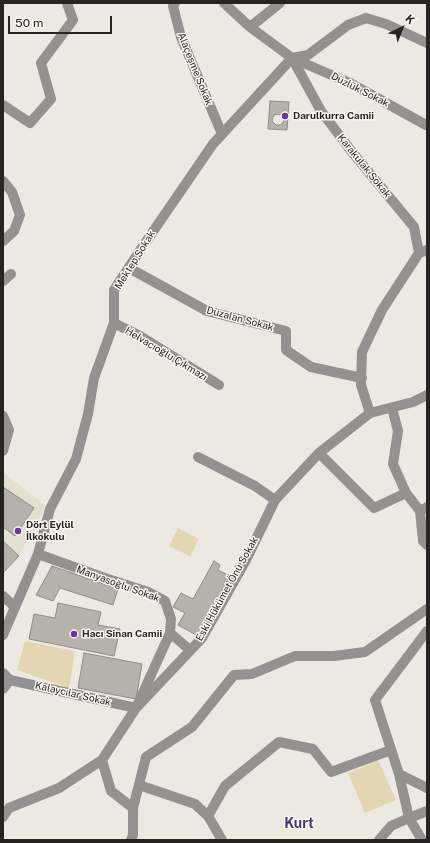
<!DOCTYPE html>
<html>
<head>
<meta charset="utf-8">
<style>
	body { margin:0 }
	#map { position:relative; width:430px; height:843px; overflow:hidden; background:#ece9e2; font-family:"Public Sans",sans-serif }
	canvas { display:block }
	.frame { position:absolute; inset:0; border:4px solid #262522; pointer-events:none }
	.north { position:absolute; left:382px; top:8px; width:40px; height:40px; -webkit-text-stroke:3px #f9f7ef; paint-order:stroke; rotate:43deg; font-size:11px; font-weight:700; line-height:16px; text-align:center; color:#262522 }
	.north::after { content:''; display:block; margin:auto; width:14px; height:18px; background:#262522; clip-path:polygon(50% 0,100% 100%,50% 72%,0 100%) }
	.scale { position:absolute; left:8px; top:16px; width:104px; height:18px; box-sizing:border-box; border:2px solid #262522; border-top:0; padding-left:5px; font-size:12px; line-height:14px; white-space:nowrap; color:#262522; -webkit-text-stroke:3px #f9f7ef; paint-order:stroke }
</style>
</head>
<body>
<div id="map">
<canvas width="430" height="843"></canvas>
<div class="frame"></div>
<div class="north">K</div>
<div class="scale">50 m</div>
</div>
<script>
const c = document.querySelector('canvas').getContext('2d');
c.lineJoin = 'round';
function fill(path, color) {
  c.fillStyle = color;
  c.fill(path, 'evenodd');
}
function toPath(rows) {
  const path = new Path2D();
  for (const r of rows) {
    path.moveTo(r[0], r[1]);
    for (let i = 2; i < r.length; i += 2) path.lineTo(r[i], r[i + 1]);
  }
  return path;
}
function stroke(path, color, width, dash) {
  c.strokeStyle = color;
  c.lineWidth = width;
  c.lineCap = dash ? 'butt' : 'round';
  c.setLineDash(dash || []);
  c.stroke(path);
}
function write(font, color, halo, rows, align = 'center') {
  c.font = font + ' "Public Sans",sans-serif';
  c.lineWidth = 3;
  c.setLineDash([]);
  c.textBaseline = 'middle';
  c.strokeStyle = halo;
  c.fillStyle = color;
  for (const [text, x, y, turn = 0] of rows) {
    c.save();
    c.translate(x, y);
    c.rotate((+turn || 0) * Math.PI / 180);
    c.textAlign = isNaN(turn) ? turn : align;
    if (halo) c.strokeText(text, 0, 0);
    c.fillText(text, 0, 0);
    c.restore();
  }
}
fill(toPath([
	[3,472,46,506,19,556,3,573]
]), '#e5dfd1');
fill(toPath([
	[178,528,199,539,190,556,169,546],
	[25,641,75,651,69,688,17,670],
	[378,760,396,800,365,813,348,773]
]), '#e3d7b3');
const building = toPath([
	[270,101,289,102,287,130,268,129,270,101],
	[276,114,281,115,284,118,283,123,280,125,276,125,272,121,273,117,276,114],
	[3,487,34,508,15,536,3,527,3,487],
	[3,541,19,556,3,573,3,541],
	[214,561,220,565,218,570,230,576,198,636,178,625,185,613,173,607,181,593,193,599,214,561],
	[52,566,118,589,113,605,60,588,53,601,36,595,52,566],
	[58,603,101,612,98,625,120,629,114,656,29,639,34,614,55,618,58,603],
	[84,653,142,664,136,699,78,688,84,653]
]);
fill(building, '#b4b2ab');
stroke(building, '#8f8d86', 1);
stroke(toPath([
	[175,3,173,6,181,37,222,134],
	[224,3,250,27,292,58,350,83,426,125],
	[250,27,280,3],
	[292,58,321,111,352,152,414,227,419,253],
	[292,58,308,55,348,25,366,18,386,24,427,43],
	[3,105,30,123,51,99,41,63,73,20,67,3],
	[3,181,12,192,20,215,14,231,3,241],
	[129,268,207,311,286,331,286,350,311,367,362,378],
	[3,281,11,274],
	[114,323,140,336,219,385],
	[392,408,398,431,393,464,406,493],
	[370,413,361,385,362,352,382,310,419,253,427,250],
	[3,416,9,430,3,451],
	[319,453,374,508,406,493,420,511,427,507],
	[198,457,255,486,275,500],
	[420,511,423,541,427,545],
	[38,554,99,576,148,592,165,601,171,619,170,633,190,650],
	[3,596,15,607],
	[3,635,38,554,50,509,76,459,88,414,94,378,114,323,114,290,141,249,213,144,292,58],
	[3,673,10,680,136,708,170,633],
	[102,760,111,791,133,808,133,835,131,840],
	[399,774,427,788],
	[139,785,195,804,208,816,222,840],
	[133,808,146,757,192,727,234,675,252,674,295,656,334,656,365,652,427,609],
	[208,816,225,786,279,742,313,749,331,772,391,750],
	[3,817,9,808,59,788,102,760,136,708,202,638,246,560,275,500,319,453,370,413,413,402,427,395],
	[379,840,391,826,409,818,427,811],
	[422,840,409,818,399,774,375,700,427,631]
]), '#93928f', 10);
stroke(toPath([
	[3,689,10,680]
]), '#93928f', 10);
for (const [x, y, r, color] of [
	[285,116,4,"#6a33aa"],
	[18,531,4,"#6a33aa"],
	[74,634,4,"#6a33aa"]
]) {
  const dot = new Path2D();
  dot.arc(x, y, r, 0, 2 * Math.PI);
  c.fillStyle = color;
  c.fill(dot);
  stroke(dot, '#f9f7ef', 1.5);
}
write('10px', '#262522', '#f9f7ef', [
	["Alaçeşme Sokak",195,69,68],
	["Düzlük Sokak",360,90,27],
	["Karakulak Sokak",364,166,51],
	["Mektep Sokak",135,260,-58],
	["Düzalan Sokak",240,319,15],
	["Helvacıoğlu Çıkmazı",166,354,31],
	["Manyasoğlu Sokak",118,584,20],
	["Eski Hükümet Önü Sokak",227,589,-61],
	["Kalaycılar Sokak",73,694,13]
]);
write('bold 10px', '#262522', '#f9f7ef', [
	["Darulkurra Camii",293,116],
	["Dört Eylül",26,525],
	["İlkokulu",26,537],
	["Hacı Sinan Camii",82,634]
], 'left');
write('bold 14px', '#4e3671', '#f9f7ef', [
	["Kurt",299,824]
]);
</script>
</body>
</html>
